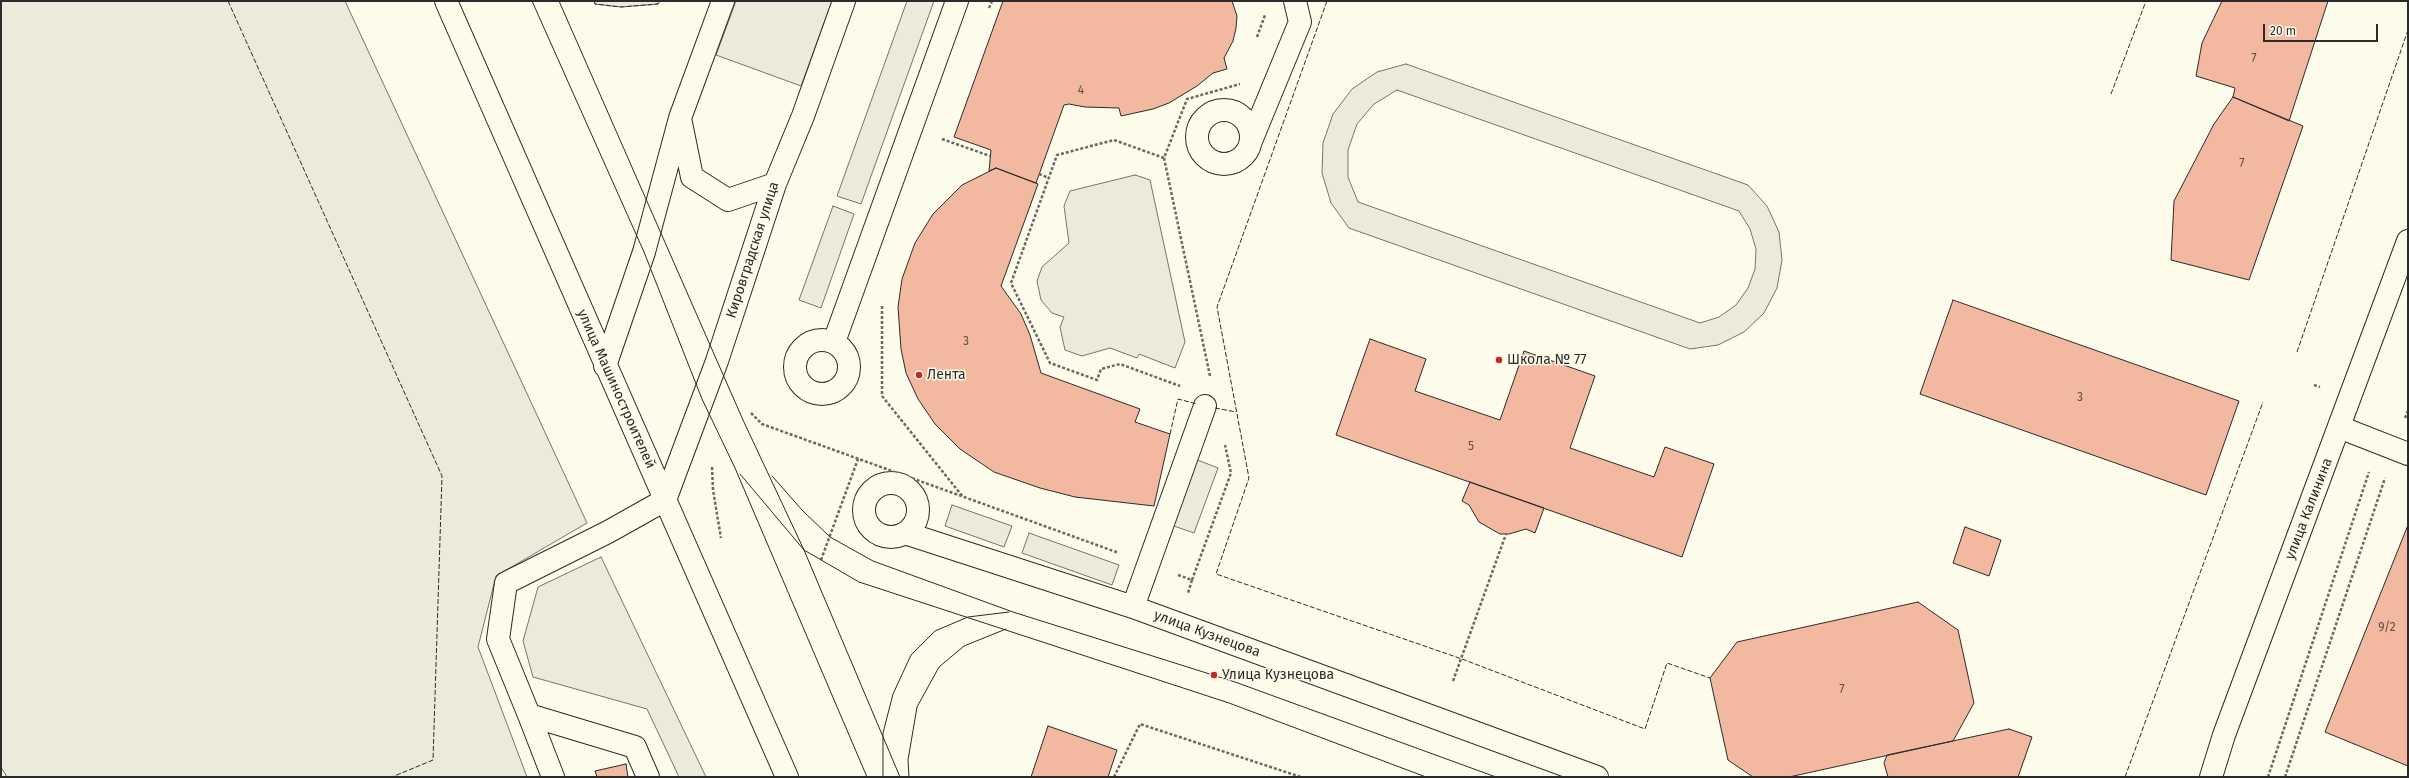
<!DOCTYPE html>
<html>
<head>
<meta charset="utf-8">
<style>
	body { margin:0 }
	#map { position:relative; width:2409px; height:778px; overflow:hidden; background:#fdfbea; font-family:"Fira Sans",sans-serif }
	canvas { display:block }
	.frame { position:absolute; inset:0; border:2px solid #2b2b2b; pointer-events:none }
	.scale { position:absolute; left:2263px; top:24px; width:115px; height:18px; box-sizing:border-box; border:2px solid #2b2b2b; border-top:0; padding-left:5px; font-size:12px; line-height:14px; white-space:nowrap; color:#2b2b2b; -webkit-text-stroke:3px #fdfbea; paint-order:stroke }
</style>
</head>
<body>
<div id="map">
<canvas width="2409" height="778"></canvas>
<div class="frame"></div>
<div class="scale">20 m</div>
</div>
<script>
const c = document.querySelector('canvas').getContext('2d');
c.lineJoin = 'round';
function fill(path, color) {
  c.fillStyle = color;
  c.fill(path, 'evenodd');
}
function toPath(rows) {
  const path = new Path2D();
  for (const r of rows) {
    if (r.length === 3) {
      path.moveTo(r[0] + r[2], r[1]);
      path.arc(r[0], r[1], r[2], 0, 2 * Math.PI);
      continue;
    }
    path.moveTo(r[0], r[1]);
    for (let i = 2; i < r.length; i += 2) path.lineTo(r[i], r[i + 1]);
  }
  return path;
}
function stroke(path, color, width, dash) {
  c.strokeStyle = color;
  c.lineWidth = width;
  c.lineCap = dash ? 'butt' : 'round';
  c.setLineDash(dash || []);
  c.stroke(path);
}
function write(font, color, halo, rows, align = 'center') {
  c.font = font + ' "Fira Sans",sans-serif';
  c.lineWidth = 3;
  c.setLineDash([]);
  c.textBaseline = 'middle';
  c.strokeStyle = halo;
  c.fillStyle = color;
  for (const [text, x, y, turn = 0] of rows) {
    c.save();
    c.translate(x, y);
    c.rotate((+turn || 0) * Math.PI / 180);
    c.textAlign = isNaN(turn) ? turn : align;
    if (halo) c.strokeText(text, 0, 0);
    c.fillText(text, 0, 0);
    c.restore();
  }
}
const green = toPath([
	[1,1,345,1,587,523,496,576,478,647,527,777,7,777,1,767,1,1],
	[594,1,660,1,658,4,621,7,595,4,594,1],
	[736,1,832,1,801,86,716,55,736,1],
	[1406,64,1748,185,1767,206,1779,232,1782,260,1777,288,1764,313,1744,332,1718,345,1690,349,1349,228,1331,203,1322,173,1323,143,1333,114,1352,89,1377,72,1406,64],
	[1397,90,1739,211,1750,229,1756,249,1755,269,1748,288,1736,305,1719,317,1700,323,1358,202,1348,177,1348,150,1357,124,1374,104,1397,90],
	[1135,175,1150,180,1185,342,1175,368,1139,354,1137,358,1110,348,1082,356,1065,350,1060,327,1064,317,1052,313,1041,300,1037,281,1042,267,1069,243,1064,206,1070,191,1135,175],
	[601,557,706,777,679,777,647,709,533,677,523,641,538,587,601,557]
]);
fill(green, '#ecebdb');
stroke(green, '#74746e', 1);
const parking = toPath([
	[907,1,934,1,861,204,837,196,907,1],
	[833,206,854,214,821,308,799,300,833,206],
	[1195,459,1218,468,1194,533,1171,525,1195,459],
	[952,505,1012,526,1004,547,945,526,952,505],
	[1029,533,1119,565,1112,585,1022,553,1029,533]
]);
fill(parking, '#eceadb');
stroke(parking, '#74746e', 1);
const building = toPath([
	[1003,1,1232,1,1237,16,1236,28,1233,41,1224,58,1227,69,1213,73,1197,86,1169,103,1153,109,1121,116,1119,108,1085,107,1069,104,1064,105,1036,183,996,168,989,171,991,150,954,137,1003,1],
	[2222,1,2328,1,2289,121,2233,97,2235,88,2196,76,2202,43,2222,1],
	[2233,97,2303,126,2249,280,2171,260,2174,201,2214,124,2233,97],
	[996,168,1038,184,1001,286,1021,314,1030,335,1041,373,1140,409,1135,422,1170,434,1154,506,1075,497,1040,488,994,472,960,449,935,424,918,399,906,373,901,349,898,307,902,279,915,243,933,214,962,185,996,168],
	[1953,300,2239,401,2206,495,1920,394,1953,300],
	[1370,339,1426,359,1415,391,1500,420,1524,351,1595,376,1570,448,1654,477,1665,447,1714,464,1682,557,1336,435,1370,339],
	[1470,482,1544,508,1535,533,1526,529,1509,534,1500,534,1479,522,1469,505,1462,501,1470,482],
	[2408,525,2408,766,2325,732,2408,525],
	[1965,527,2001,540,1989,576,1953,563,1965,527],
	[1918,602,1958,630,1974,703,1953,741,1789,777,1753,777,1728,760,1710,678,1737,642,1918,602],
	[1048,726,1117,750,1108,777,1031,777,1048,726],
	[2009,729,2032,737,2018,777,1888,777,1884,763,1887,755,2009,729],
	[626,764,628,777,597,777,595,771,626,764]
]);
fill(building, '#f2b8a0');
stroke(building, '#2b2b2b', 1);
const minor = toPath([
	[1224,137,27],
	[1251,141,1300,22,1295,1],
	[822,367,27],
	[834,342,957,1],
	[2339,427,2408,454],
	[891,510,27],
	[905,533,1133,607,1597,777],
	[1133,607,1205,406],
	[529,715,553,777],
	[648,777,635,747,529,715,498,639,506,583,608,532,665,500],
	[2211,777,2224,735,2408,241]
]);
const major = toPath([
	[446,1,787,777],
	[681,123,692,177,728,200,775,184],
	[605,366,644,252,680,118,723,1],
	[665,500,717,361,775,184,803,116,844,1]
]);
stroke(minor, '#2b2b2b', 24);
stroke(major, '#2b2b2b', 24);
stroke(toPath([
	[989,8,992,1],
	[1257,37,1265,15],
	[942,139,990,156],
	[1164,158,1114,140,1057,155,1011,283,1050,363,1097,380,1101,369,1120,364,1180,386],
	[1039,174,1049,178],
	[882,306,882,396,963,497],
	[1210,376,1164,158,1187,99,1240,84],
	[2314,385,2320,387],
	[751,413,762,424,1119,553],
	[2405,418,2408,411],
	[712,467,713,490,721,538],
	[821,560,858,459],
	[1178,575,1192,580,1188,593],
	[1192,580,1231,473,1225,445],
	[1453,681,1506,534],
	[1114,777,1140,724,1301,777],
	[2268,777,2369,472],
	[2285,777,2385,478]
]), '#6a6964', 2.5, [3, 2]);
stroke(minor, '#fdfbea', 22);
stroke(major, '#fdfbea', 22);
stroke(toPath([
	[532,1,644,252,702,399,735,468,867,777],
	[559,1,743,420,804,550,900,777],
	[740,474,804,550,859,582,1229,703,1426,777],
	[772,476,802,510,830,537,873,561,1013,612,1235,682,1496,777],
	[883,777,883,733,893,694,911,655,935,631,968,617,1009,612],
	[909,777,908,760,917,707,939,667,964,646,1006,629]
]), '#2b2b2b', 1);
stroke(toPath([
	[228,1,442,476,433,760,392,777],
	[594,1,595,4,621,7,658,4,660,1],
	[1327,1,1217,307,1249,478,1216,574,1462,659,1645,729,1667,663,1710,678],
	[2111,94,2146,1],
	[2297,352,2408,30],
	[1215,408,1236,412],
	[1170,434,1178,399,1197,404],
	[2125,777,2263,402]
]), '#2b2b2b', 1, [5, 2]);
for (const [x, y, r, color] of [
	[1499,360,4,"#c62828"],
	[919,375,4,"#c62828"],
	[1214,675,4,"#c62828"]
]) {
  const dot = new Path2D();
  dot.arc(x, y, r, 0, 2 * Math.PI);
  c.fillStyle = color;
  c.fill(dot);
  stroke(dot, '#fdfbea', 1.5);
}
write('12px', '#5d4e48', null, [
	["7",2254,59],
	["4",1081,91],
	["7",2242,164],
	["3",966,342],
	["3",2080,398],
	["5",1471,447],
	["9/2",2387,628],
	["7",1842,690]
]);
write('14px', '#2b2b2b', '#fdfbea', [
	["Кировградская улица",753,250,-72],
	["улица Машиностроителей",616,389,66],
	["улица Калинина",2309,509,-69],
	["улица Кузнецова",1207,634,20]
]);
write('14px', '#2b2b2b', '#fdfbea', [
	["Школа № 77",1507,360],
	["Лента",927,375],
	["Улица Кузнецова",1222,675]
], 'left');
</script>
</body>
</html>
